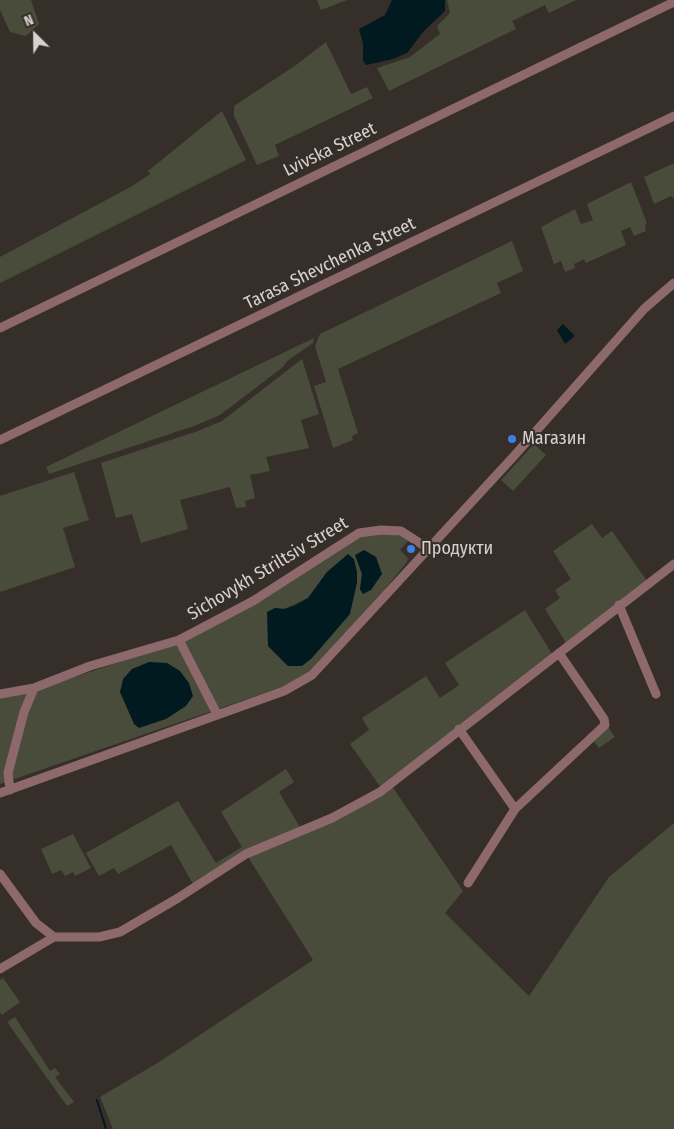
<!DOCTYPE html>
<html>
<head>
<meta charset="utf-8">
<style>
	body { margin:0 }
	#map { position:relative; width:674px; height:1129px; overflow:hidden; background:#362e29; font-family:"Fira Sans Condensed",sans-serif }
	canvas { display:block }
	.north { position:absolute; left:10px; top:10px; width:50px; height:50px; -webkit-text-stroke:4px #362e29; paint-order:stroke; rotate:337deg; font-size:14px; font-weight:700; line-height:20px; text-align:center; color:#d7d2ce }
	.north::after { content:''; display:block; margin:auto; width:18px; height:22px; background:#d7d2ce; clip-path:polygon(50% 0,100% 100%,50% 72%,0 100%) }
</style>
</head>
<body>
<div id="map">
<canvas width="674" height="1129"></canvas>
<div class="north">N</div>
</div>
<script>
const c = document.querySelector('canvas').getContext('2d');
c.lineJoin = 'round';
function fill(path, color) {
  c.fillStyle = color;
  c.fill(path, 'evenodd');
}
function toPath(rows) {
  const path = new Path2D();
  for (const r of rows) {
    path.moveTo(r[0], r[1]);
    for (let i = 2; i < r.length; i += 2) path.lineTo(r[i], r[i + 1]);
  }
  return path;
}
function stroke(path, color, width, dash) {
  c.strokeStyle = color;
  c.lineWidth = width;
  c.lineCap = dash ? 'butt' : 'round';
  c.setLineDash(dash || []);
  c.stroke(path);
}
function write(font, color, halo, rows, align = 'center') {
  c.font = font + ' "Fira Sans Condensed",sans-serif';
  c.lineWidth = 4;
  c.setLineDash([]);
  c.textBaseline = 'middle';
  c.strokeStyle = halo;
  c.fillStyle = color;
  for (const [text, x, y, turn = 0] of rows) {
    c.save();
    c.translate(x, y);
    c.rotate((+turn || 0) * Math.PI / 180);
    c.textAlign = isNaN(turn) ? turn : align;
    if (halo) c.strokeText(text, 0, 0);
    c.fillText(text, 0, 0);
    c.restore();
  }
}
fill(toPath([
	[0,0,31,0,39,24,26,36,10,32,0,10],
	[317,0,347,0,321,10],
	[447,0,576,0,549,13,545,5,512,21,516,29,389,91,377,68,410,57,440,34,437,26,450,13],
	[326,42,351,94,367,87,373,98,275,145,279,156,257,165,234,116,234,106,296,65],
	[222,111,246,160,0,283,0,257,134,185,150,174,148,171],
	[674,163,674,199,671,196,654,204,644,177],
	[631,182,647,223,645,224,646,231,634,236,630,227,621,231,626,245,586,263,584,259,574,264,575,268,565,272,561,261,554,264,541,227,575,209,581,224,593,220,587,204],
	[512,241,523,271,497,283,501,293,338,369,358,433,352,436,353,440,333,448,314,386,326,382,315,346,320,334],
	[314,338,313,343,287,361,283,367,220,415,194,426,49,474,46,467],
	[302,359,319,414,301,420,309,448,266,457,270,471,250,475,255,498,245,501,246,507,236,508,230,487,180,500,188,529,141,543,132,514,116,518,101,463,198,431,222,421],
	[534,444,546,455,513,491,501,480],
	[74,472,89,520,63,528,75,567,0,592,0,496],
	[592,524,602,538,612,531,647,581,566,643,545,609,560,598,555,590,571,579,553,551],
	[387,532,410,539,400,550,408,558,407,562,385,589,310,671,282,687,0,784,0,695,39,689,185,640,350,542,366,535],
	[364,551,363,594,360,589,362,574,356,556],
	[348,555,354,559,357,582,353,600,288,666,268,646,275,608,284,609,308,598,327,572],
	[525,610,552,654,381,788,350,744,369,730,362,718,426,676,440,698,459,685,445,663],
	[608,727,615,737,599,748,593,740],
	[286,769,294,782,279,792,301,829,194,886,171,845,118,874,114,868,99,876,86,853,178,801,216,863,242,847,221,812],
	[392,786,463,891,445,913,529,996,609,877,674,823,674,1129,113,1129,100,1097,159,1062,313,960,248,857],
	[73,834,91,868,75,876,73,872,65,876,61,870,52,874,41,849],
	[3,978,20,1002,2,1015,0,1012,0,980],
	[15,1017,50,1071,55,1068,60,1074,55,1077,74,1102,67,1106,7,1022]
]), '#494c3a');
fill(toPath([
	[392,0,445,0,445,11,424,31,407,53,393,59,366,65,363,61,363,43,359,29,385,15],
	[563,324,575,336,565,344,557,330],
	[364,550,376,557,382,574,371,590,363,594,360,589,362,574,355,555],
	[348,554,354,559,357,572,357,582,350,614,312,658,302,666,288,666,268,646,267,612,275,608,284,609,294,606,308,598,327,572],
	[149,662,167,663,180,671,189,683,193,696,186,706,166,719,139,728,134,724,120,692,123,679,132,669]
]), '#001a20');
stroke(toPath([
	[97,1100,106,1129]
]), '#001a20', 2);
stroke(toPath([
	[0,328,674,2],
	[0,440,674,116],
	[619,605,656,694],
	[179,640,217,714],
	[0,694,34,688,90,666,179,640,253,601,359,533,381,530,401,531,429,549],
	[459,729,515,809],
	[10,790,8,773,24,712,34,688],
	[0,793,284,691,312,675,514,456,644,309,674,283],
	[0,874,36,923,54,937,99,937,120,932,178,898,246,854,332,818,380,792,674,564],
	[468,883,515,809,605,725,604,719,559,653],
	[0,969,54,937]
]), '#8e696b', 9);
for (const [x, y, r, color] of [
	[512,439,5,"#3f7fe0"],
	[411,549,5,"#3f7fe0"]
]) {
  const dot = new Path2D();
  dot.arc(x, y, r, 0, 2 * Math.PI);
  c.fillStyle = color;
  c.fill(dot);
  stroke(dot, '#362e29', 2);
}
write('18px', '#d7d2ce', '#362e29', [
	["Lvivska Street",330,150,-26],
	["Tarasa Shevchenka Street",330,264,-26],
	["Sichovykh Striltsiv Street",268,569,-31]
]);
write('18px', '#d7d2ce', '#362e29', [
	["Магазин",522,439],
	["Продукти",421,549]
], 'left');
</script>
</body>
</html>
